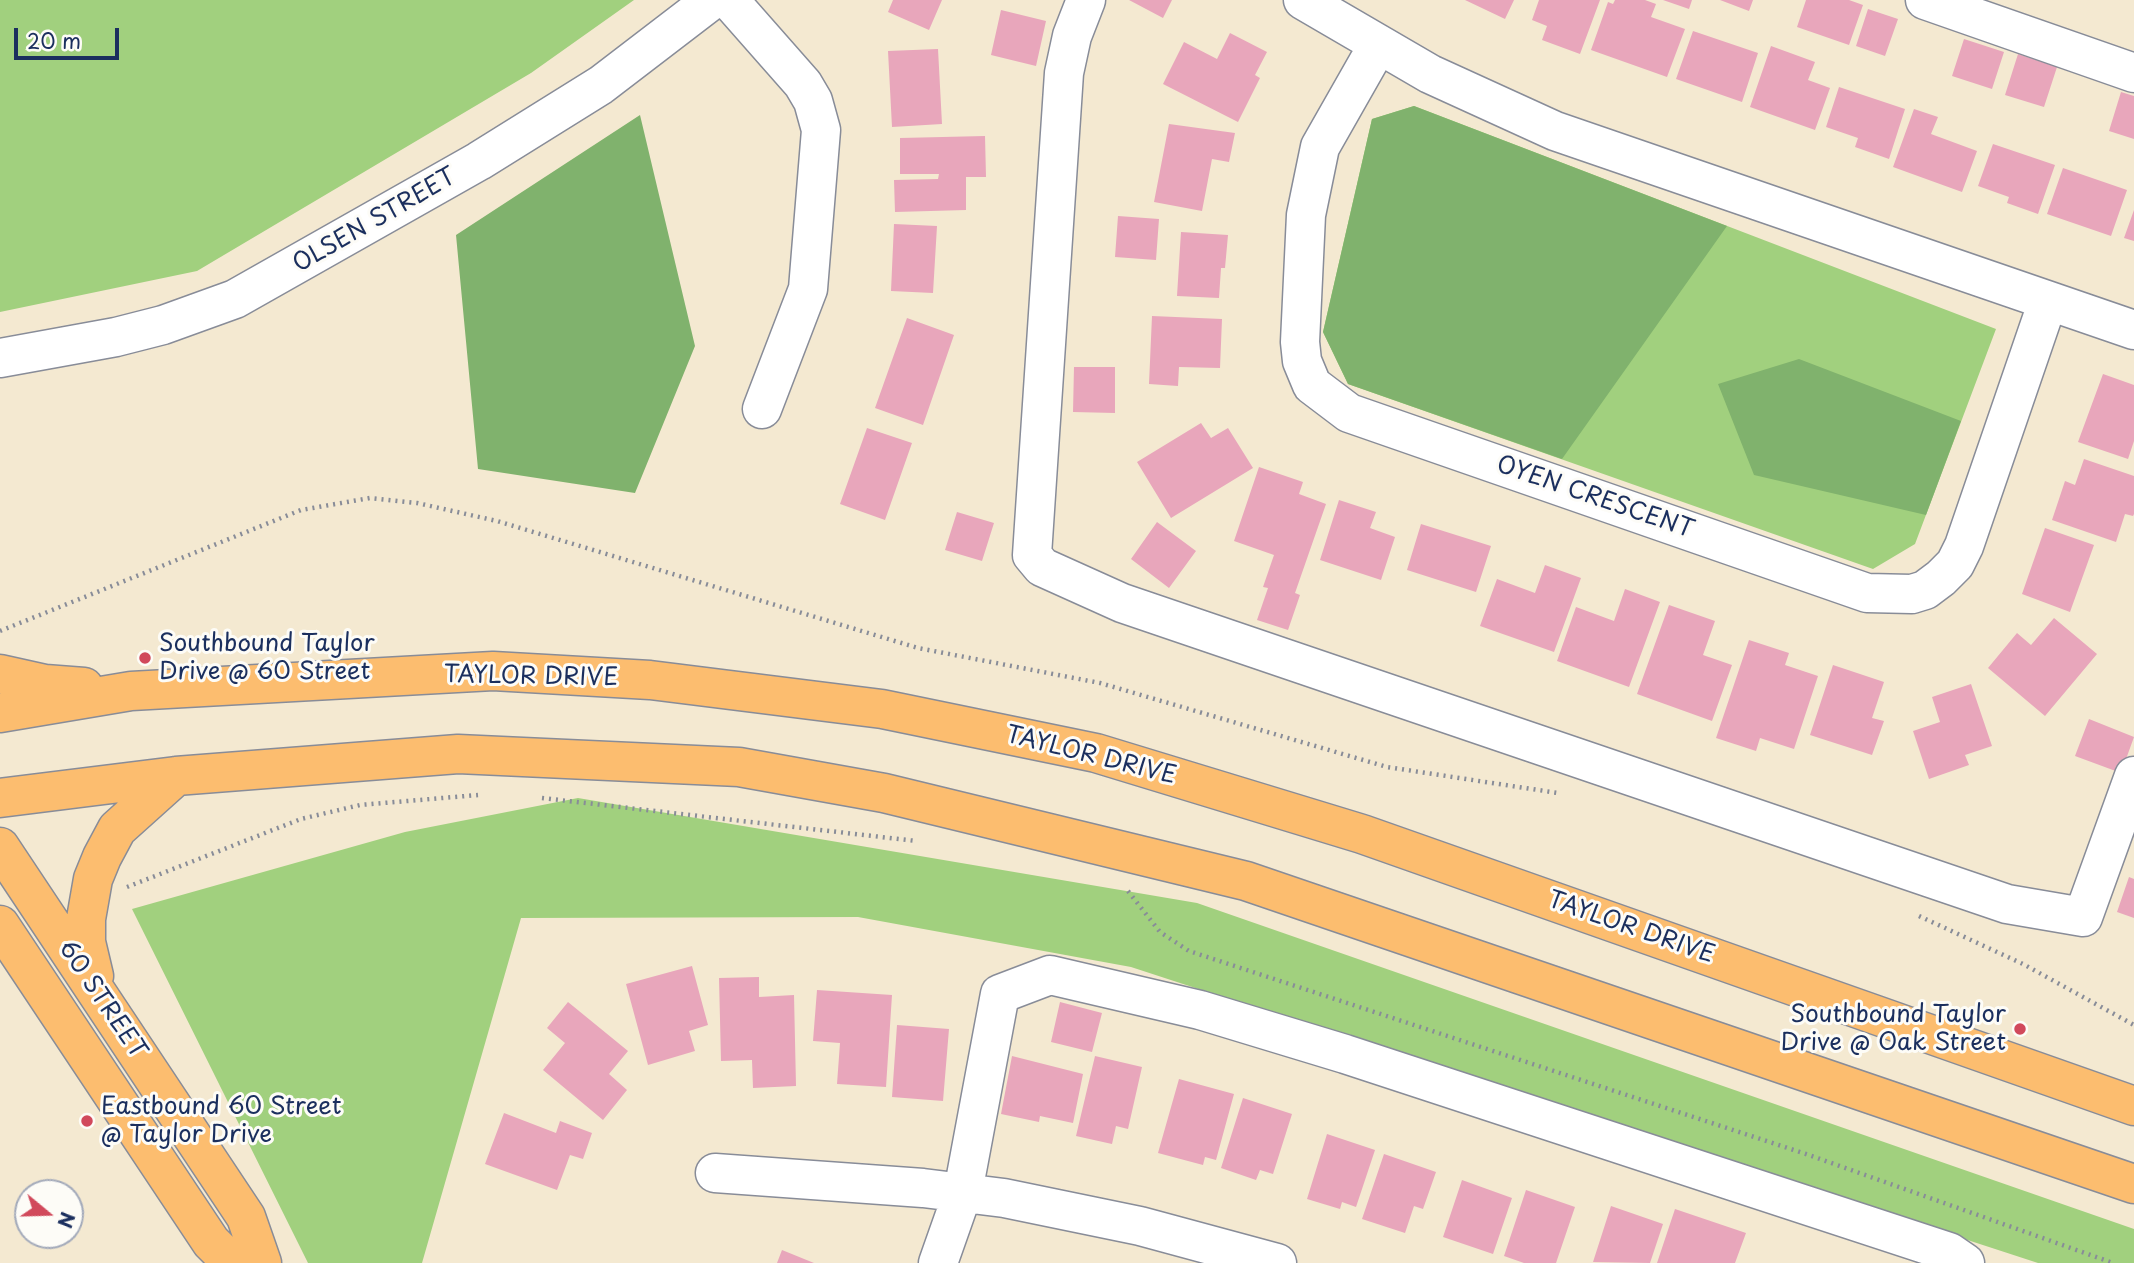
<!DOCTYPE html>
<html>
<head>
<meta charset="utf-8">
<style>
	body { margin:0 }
	#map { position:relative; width:2134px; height:1263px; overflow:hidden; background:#f4e9d1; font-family:"Playpen Sans",sans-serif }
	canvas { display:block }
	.north { position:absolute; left:14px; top:1179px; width:70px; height:70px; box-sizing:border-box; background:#fdfcf7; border:2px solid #a3aaba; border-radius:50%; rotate:109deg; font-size:19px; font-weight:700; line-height:28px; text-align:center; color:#1b2f5e }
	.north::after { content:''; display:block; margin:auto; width:24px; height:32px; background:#d1495b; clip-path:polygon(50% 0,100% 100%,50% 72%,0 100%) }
	.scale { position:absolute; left:14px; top:28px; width:105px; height:32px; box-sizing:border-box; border:4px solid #1b2f5e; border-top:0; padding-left:9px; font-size:21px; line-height:24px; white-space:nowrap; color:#1b2f5e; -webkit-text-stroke:5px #fdfcf7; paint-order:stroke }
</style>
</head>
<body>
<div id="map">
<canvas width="2134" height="1263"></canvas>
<div class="north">N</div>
<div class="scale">20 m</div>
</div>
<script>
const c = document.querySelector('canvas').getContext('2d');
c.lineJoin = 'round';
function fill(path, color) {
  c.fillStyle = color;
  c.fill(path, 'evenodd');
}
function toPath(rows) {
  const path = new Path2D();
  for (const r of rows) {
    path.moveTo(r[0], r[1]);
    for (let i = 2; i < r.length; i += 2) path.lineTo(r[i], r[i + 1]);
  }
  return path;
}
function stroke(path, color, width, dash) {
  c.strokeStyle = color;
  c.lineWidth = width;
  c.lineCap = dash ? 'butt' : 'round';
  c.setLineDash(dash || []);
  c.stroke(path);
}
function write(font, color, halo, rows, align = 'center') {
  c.font = font + ' "Playpen Sans",sans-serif';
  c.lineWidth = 6;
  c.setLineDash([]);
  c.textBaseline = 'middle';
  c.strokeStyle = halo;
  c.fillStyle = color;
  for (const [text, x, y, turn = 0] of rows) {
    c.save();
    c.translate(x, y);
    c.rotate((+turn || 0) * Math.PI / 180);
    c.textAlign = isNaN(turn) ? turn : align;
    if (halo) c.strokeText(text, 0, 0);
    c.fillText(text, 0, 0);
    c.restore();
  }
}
fill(toPath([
	[0,0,634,0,531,73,197,271,0,312],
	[1414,106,1996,329,1915,544,1873,569,1348,384,1323,332,1372,119],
	[578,798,1197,903,2134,1229,2134,1263,2038,1263,1131,967,858,917,521,918,422,1263,308,1263,132,909,405,832]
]), '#a1d07e');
fill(toPath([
	[1414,106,1727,226,1562,459,1348,384,1323,332,1372,119],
	[640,115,695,346,635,493,478,469,456,235],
	[1799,359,1961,421,1926,515,1754,475,1718,384]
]), '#80b26d');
fill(toPath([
	[893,0,942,0,929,30,888,12],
	[1129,0,1172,0,1163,18],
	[1465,0,1514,0,1505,19],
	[1539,0,1600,0,1580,54,1542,40,1547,26,1532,20],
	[1615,0,1645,0,1656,4,1651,17,1685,29,1667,77,1591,50,1608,2,1613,4],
	[1663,0,1692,0,1689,9],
	[1720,0,1753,0,1749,11],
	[1806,0,1849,0,1863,5,1849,45,1797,27],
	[1868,9,1898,19,1885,56,1856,46],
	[1001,10,1046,21,1036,66,991,55],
	[1693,31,1758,53,1742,102,1676,79],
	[1230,33,1267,52,1255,75,1260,78,1238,122,1163,84,1184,42,1217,59],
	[1964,39,2004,52,1992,89,1952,76],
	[1771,46,1815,62,1808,80,1830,88,1815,130,1750,107],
	[938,49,942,124,892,127,888,51],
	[2018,54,2057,67,2044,107,2005,95],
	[1839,87,1905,109,1889,159,1855,147,1858,138,1826,127],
	[2121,92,2134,96,2134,139,2109,131],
	[1914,109,1938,117,1931,134,1977,151,1962,192,1893,167],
	[1169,124,1235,133,1229,162,1212,159,1202,211,1154,202],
	[985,136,986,177,966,177,966,210,895,212,894,180,938,179,939,174,900,174,900,138],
	[1993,144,2055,165,2038,214,2007,203,2009,197,1978,186],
	[2063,168,2127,190,2111,236,2047,214],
	[2134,210,2134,241,2124,238],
	[1118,216,1159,219,1156,260,1115,257],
	[894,224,937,226,933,293,891,291],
	[1181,232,1228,235,1225,268,1221,268,1219,298,1177,296],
	[1152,316,1222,319,1220,368,1179,367,1178,386,1149,384],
	[907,318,954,335,923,425,875,408],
	[1074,367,1115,367,1115,413,1073,412],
	[2103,374,2134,385,2134,441,2128,459,2078,442],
	[1201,423,1211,438,1228,428,1253,468,1171,518,1137,462],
	[867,428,912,443,885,520,840,504],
	[2084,459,2134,476,2134,514,2133,516,2125,514,2116,542,2052,520,2065,481,2075,485],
	[1259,467,1303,482,1299,494,1326,504,1295,593,1300,595,1288,630,1257,620,1268,588,1263,587,1274,555,1234,541],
	[1339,500,1376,512,1370,528,1395,537,1381,580,1320,560],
	[957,512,994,523,982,561,945,550],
	[1157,522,1196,551,1169,588,1131,559],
	[1421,524,1491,546,1476,592,1407,570],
	[2045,528,2094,545,2070,612,2022,594],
	[1545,565,1581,578,1554,652,1480,626,1497,579,1535,593],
	[1625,589,1660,602,1629,687,1557,661,1576,607,1614,621],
	[1669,605,1715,621,1703,655,1732,665,1712,721,1637,694],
	[2054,618,2097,654,2045,716,1988,668,2017,633,2031,645],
	[1749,640,1789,653,1785,665,1818,676,1794,749,1760,738,1756,751,1716,738],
	[1833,665,1884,682,1872,718,1884,721,1872,755,1810,735],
	[1971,684,1992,746,1965,755,1969,765,1929,779,1913,731,1940,722,1932,697],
	[2089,719,2134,737,2121,773,2075,756],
	[2129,877,2134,879,2134,918,2117,912],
	[692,966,708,1025,689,1031,695,1051,648,1065,626,984],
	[759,977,759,997,794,995,796,1086,753,1088,752,1060,721,1061,719,978],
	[817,990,892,995,886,1087,837,1084,840,1043,813,1041],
	[568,1002,628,1051,609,1074,627,1090,603,1120,543,1070,565,1043,547,1028],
	[1060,1002,1102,1013,1092,1052,1051,1042],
	[897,1025,949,1029,943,1101,892,1097],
	[1012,1056,1083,1074,1073,1123,1040,1116,1039,1122,1001,1114],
	[1095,1056,1142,1067,1128,1129,1116,1126,1112,1144,1076,1136],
	[1179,1079,1234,1094,1216,1160,1205,1157,1203,1165,1158,1153],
	[1243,1098,1292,1114,1273,1174,1260,1170,1256,1180,1221,1168],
	[504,1113,556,1133,560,1121,592,1133,583,1159,570,1155,557,1190,485,1164],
	[1327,1134,1375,1150,1356,1207,1342,1202,1340,1209,1307,1199],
	[1384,1154,1436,1172,1423,1209,1414,1206,1405,1233,1362,1219],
	[1462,1180,1512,1198,1493,1254,1443,1237],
	[1526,1190,1575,1207,1556,1263,1524,1263,1504,1256],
	[1611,1206,1663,1224,1650,1263,1593,1262],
	[1675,1209,1746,1233,1735,1263,1657,1263],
	[782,1250,814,1263,777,1263]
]), '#e8a6bb');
const minor = toPath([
	[729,0,803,84,813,101,821,130,808,289,762,409],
	[1086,0,1072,36,1064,73,1032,555,1042,567,1122,603,2007,904,2083,917,2134,776],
	[1303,0,1430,74,1555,131,2134,330],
	[1925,0,2134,73],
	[1378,45,1320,147,1306,215,1300,342,1302,361,1312,385,1349,413,1867,593,1912,594,1925,590,1941,578,1955,564,1964,546,2048,301],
	[0,358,116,337,163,325,235,299,479,161,601,85,712,0],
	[715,1173,923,1188,1004,1198,1140,1226,1277,1263],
	[938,1263,963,1192,1000,994,1050,975,1200,1010,1345,1054,1949,1252,1965,1263]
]);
const major = toPath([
	[0,674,45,684,84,687],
	[0,713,131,691,493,671,650,680,882,709,1096,753,1362,834,2134,1106],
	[0,798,176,776,458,754,739,767,884,793,1246,881,2134,1184],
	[0,847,246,1217,262,1263],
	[0,925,211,1242,232,1263],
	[94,976,86,942,86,919,93,879,102,857,117,829,176,776]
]);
stroke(minor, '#888c98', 41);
stroke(major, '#888c98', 41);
stroke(toPath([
	[0,631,301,510,370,498,417,503,497,521,918,648,1100,683,1387,767,1558,793],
	[542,798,916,841],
	[127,887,301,819,360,805,478,795],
	[1128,891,1160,932,1189,951,1806,1154,2113,1263],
	[1919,916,2023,964,2134,1025]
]), '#888c98', 4.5, [2, 5]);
stroke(minor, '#fff', 38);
stroke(major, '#fcbd6f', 38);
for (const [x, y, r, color] of [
	[145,658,7,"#d1495b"],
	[2020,1029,7,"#d1495b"],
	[87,1121,7,"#d1495b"]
]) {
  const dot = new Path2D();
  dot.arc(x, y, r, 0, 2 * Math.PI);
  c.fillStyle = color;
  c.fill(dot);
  stroke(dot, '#fdfcf7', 2.5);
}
write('24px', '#1b2f5e', '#fdfcf7', [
	["OLSEN STREET",375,221,-30],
	["OYEN CRESCENT",1595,498,19],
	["TAYLOR DRIVE",531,677,1],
	["TAYLOR DRIVE",1091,756,14],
	["TAYLOR DRIVE",1631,928,19],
	["60 STREET",102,1000,56]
]);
write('24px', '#1b2f5e', '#fdfcf7', [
	["Southbound Taylor",159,644],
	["Drive @ 60 Street",159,672],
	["Southbound Taylor",2006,1015,"right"],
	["Drive @ Oak Street",2006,1043,"right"],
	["Eastbound 60 Street",101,1107],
	["@ Taylor Drive",101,1135]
], 'left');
</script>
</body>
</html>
